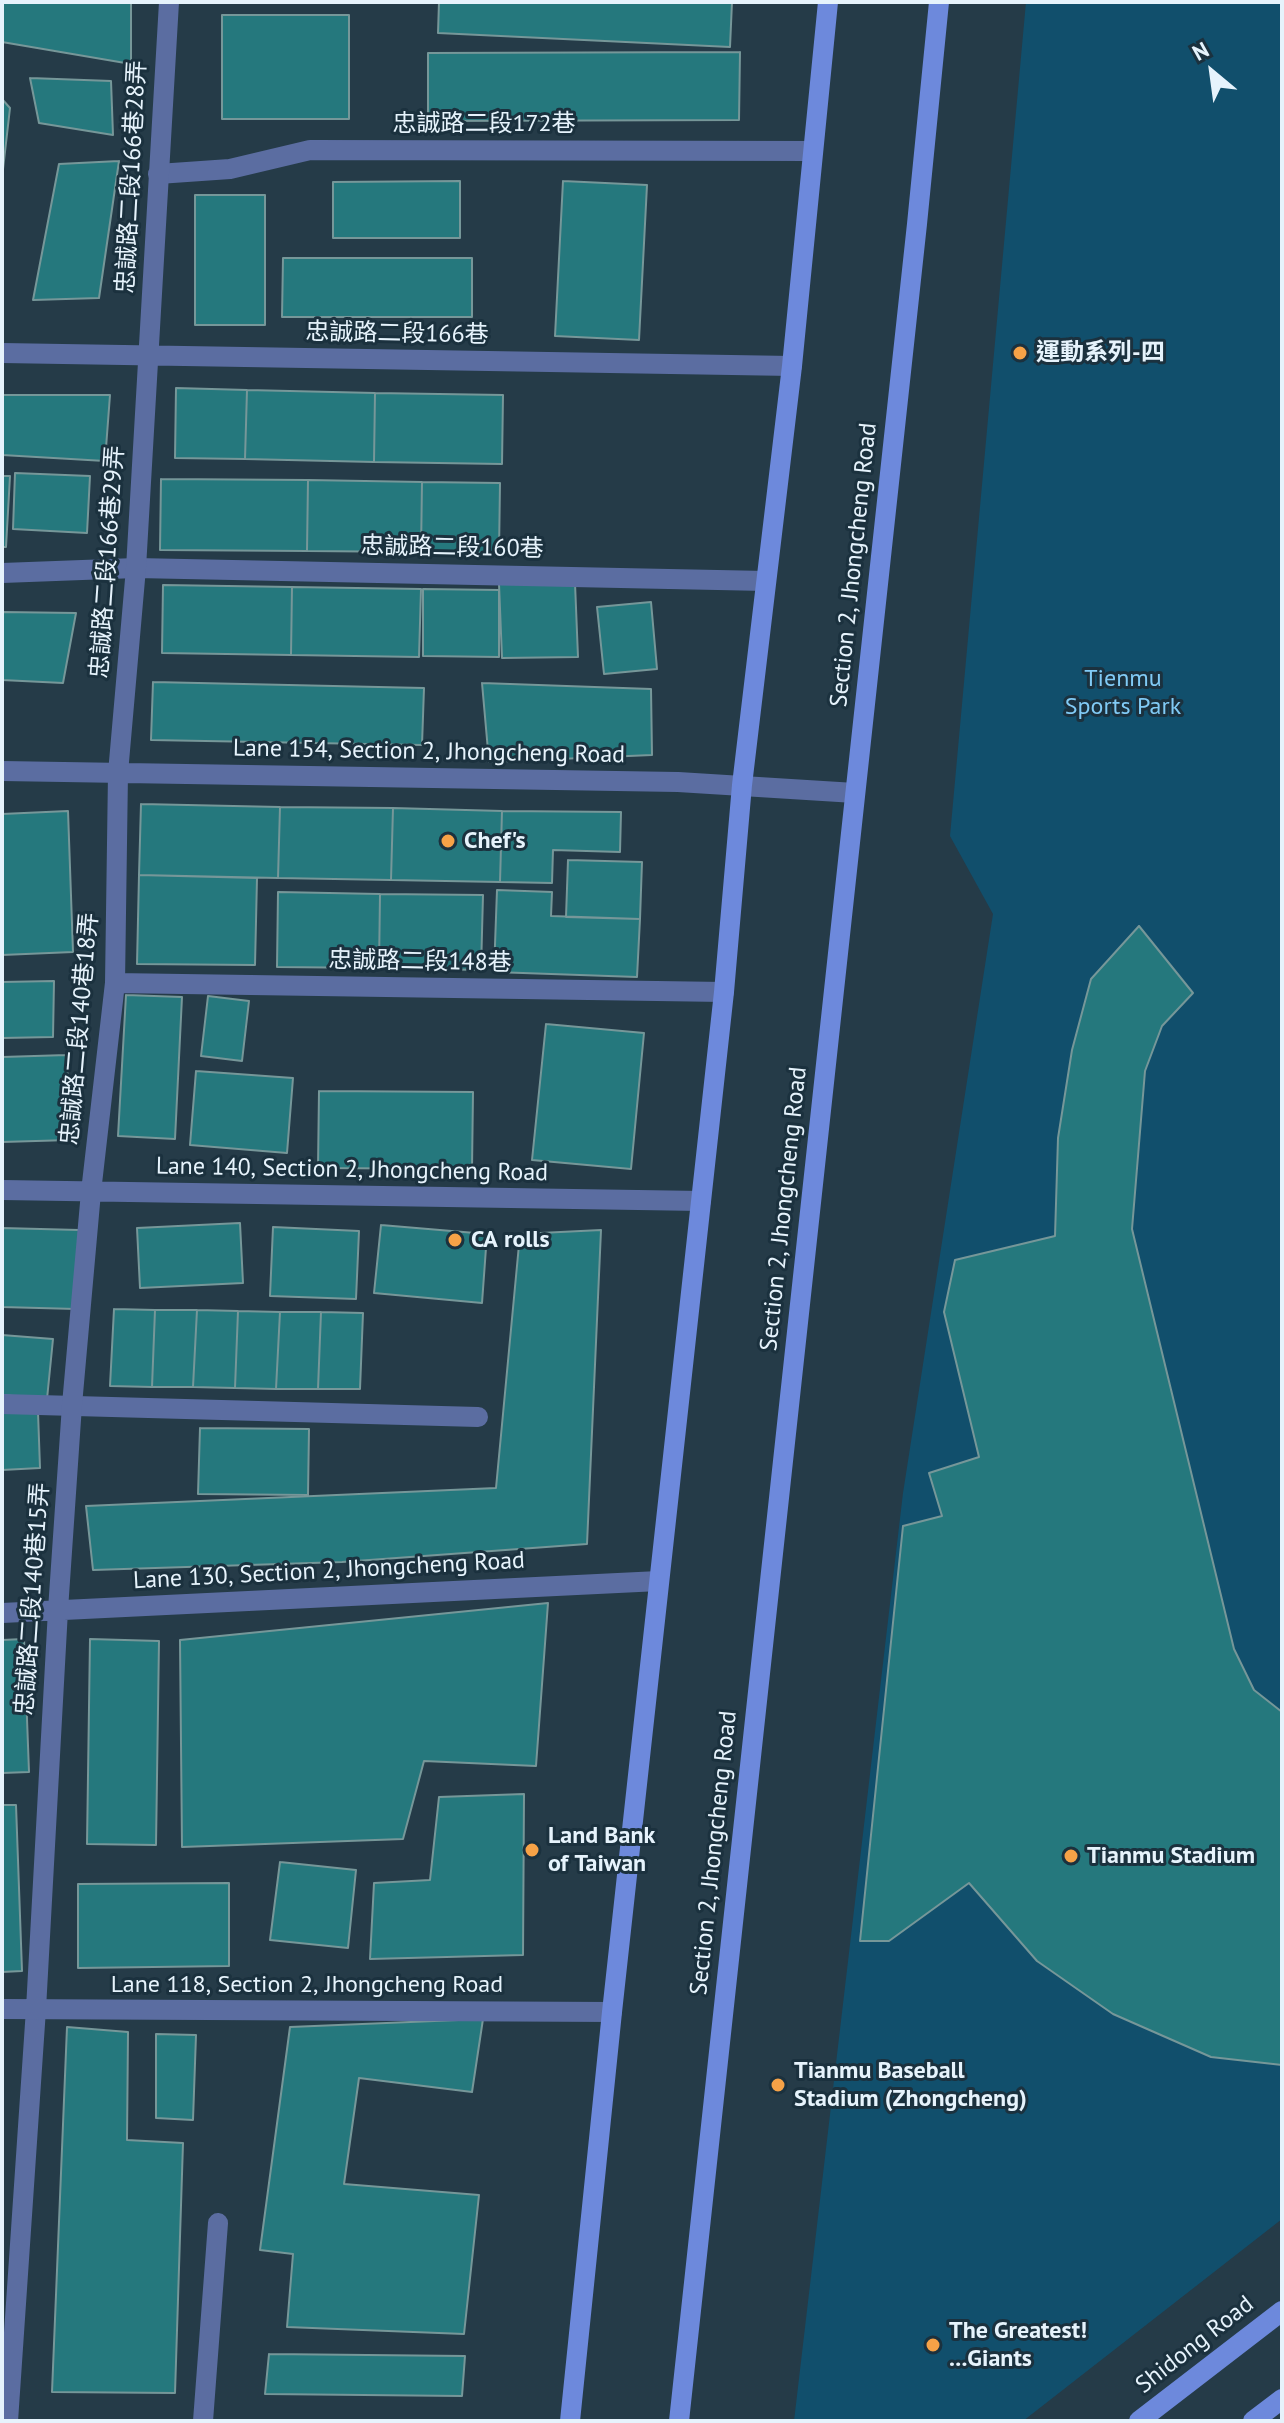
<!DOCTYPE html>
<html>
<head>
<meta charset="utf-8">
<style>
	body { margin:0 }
	#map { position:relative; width:1284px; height:2423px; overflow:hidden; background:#253b48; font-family:"PT Sans",sans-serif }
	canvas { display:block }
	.frame { position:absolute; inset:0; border:4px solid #e6f3fc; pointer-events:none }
	.north { position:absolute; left:1172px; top:32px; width:80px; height:80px; -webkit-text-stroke:6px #1b313e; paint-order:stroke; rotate:331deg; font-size:22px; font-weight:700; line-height:32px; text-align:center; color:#e6f3fc }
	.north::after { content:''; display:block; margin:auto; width:28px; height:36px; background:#e6f3fc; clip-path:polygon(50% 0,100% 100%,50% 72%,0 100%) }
</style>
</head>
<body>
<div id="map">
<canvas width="1284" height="2423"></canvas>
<div class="frame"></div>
<div class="north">N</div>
</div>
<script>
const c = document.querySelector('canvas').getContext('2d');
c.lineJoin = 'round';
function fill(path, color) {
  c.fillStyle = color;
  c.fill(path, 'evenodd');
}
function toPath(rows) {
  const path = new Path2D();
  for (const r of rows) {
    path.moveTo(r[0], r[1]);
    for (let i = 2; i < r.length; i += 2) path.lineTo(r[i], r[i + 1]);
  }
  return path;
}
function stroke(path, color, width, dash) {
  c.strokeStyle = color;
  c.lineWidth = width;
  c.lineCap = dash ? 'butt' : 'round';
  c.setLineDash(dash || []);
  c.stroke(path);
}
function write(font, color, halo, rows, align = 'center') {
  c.font = font + ' "PT Sans","Noto Sans TC",sans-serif';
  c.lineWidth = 6;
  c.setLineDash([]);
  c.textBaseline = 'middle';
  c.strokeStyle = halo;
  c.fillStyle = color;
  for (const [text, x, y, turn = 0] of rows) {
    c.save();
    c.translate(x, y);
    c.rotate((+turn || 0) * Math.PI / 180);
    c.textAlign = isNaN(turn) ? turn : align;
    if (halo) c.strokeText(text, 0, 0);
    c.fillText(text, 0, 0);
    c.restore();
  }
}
fill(toPath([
	[1026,2,1282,2,1282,2219,1023,2421,794,2421,903,1493,993,914,950,836]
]), '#114f6c');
const building = toPath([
	[2,2,131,2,131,64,2,42,2,2],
	[439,2,732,2,730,47,438,33,439,2],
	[222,15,349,15,349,119,222,119,222,15],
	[740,52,739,120,428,121,428,53,740,52],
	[30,78,111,81,113,135,39,123,30,78],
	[2,99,10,108,2,178,2,99],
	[119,161,99,298,33,300,59,164,119,161],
	[460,181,460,238,333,238,333,182,460,181],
	[563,181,647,185,639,340,555,336,563,181],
	[195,195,265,195,265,325,195,325,195,195],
	[283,258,472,258,472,317,282,317,283,258],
	[176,388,247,390,245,459,175,458,176,388],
	[247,390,375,393,374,462,245,459,247,390],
	[375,393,503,395,502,464,374,462,375,393],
	[2,395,110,395,105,461,2,455,2,395],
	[15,473,90,476,87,533,13,529,15,473],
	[2,476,10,476,6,547,2,547,2,476],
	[161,479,308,480,307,551,160,550,161,479],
	[308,480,422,482,421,552,307,551,308,480],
	[422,482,500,483,499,553,421,552,422,482],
	[575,583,578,657,502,658,499,584,575,583],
	[163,585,292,587,291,655,162,653,163,585],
	[292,587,421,589,419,657,291,655,292,587],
	[423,589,499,590,499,657,423,656,423,589],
	[651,602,657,669,604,674,597,607,651,602],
	[2,612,76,613,63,683,2,680,2,612],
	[153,682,424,688,422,745,151,740,153,682],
	[482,683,651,689,652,755,489,762,482,683],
	[141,804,280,807,278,878,139,875,141,804],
	[280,807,393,808,391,880,278,878,280,807],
	[393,808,502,811,500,882,391,880,393,808],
	[68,811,73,952,2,955,2,814,68,811],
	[502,811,621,812,620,852,553,850,552,883,500,882,502,811],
	[568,860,642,862,640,919,566,917,568,860],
	[139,875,257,878,255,965,137,964,139,875],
	[497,890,552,892,551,916,640,919,637,977,494,972,497,890],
	[278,892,380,894,379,968,277,967,278,892],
	[380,894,483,895,481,970,379,968,380,894],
	[1139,926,1193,993,1162,1026,1145,1071,1132,1229,1234,1649,1254,1690,1282,1712,1282,2065,1211,2057,1113,2014,1037,1961,969,1883,889,1941,860,1941,903,1526,942,1516,929,1473,979,1457,944,1312,955,1260,1055,1236,1058,1138,1072,1050,1091,979,1139,926],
	[54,981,53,1037,2,1038,2,982,54,981],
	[126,995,182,997,175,1139,118,1136,126,995],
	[208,996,249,1001,242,1061,201,1056,208,996],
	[546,1024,644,1033,631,1169,532,1160,546,1024],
	[67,1055,70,1140,2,1142,2,1057,67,1055],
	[196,1071,293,1078,287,1153,190,1145,196,1071],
	[319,1091,473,1092,472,1169,318,1168,319,1091],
	[240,1223,243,1283,140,1288,137,1228,240,1223],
	[381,1225,487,1234,482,1303,374,1293,381,1225],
	[273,1227,359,1231,356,1299,270,1296,273,1227],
	[2,1228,79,1230,76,1309,2,1307,2,1228],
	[601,1230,587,1544,342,1562,93,1570,86,1506,496,1488,520,1234,601,1230],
	[114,1309,155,1310,152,1387,110,1386,114,1309],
	[155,1310,197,1310,193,1387,152,1387,155,1310],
	[197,1310,238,1311,235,1388,193,1387,197,1310],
	[238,1311,280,1312,276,1389,235,1388,238,1311],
	[280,1312,321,1312,318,1389,276,1389,280,1312],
	[321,1312,363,1313,360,1389,318,1389,321,1312],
	[2,1335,53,1339,47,1399,2,1395,2,1335],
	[38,1412,40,1468,2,1470,2,1413,38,1412],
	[200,1428,309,1429,308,1495,198,1494,200,1428],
	[548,1603,536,1766,424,1761,403,1839,182,1847,180,1640,548,1603],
	[24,1639,29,1772,2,1773,2,1640,24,1639],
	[90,1639,159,1641,156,1845,87,1844,90,1639],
	[524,1794,523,1955,370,1959,374,1883,430,1880,439,1797,524,1794],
	[2,1805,16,1805,22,1971,2,1972,2,1805],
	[280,1862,356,1870,348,1948,270,1940,280,1862],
	[229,1883,229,1966,78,1968,78,1884,229,1883],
	[483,2019,472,2092,359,2078,344,2184,479,2195,464,2334,287,2327,293,2254,260,2250,290,2027,483,2019],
	[67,2027,128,2032,127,2140,183,2143,175,2393,52,2392,67,2027],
	[156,2034,196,2035,193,2120,156,2118,156,2034],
	[269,2354,465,2356,462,2396,265,2394,269,2354]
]);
fill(building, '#25787d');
stroke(building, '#769799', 2);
stroke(toPath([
	[158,174,230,169,310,150,813,151],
	[2,573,136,568,766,581],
	[2,1404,478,1417],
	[8,2421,36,2009],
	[203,2421,218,2223]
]), '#5b6da1', 20);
stroke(toPath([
	[2,353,792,366],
	[2,771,678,782,855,793],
	[115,983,724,992],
	[2,1190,701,1201],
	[2,1613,659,1581],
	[2,2009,612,2012],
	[36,2009,58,1610,72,1405,91,1192,115,983,118,773,136,568,169,2]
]), '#5b6da1', 20);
stroke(toPath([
	[570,2421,612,2012,724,992,742,785,792,366,828,2],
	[679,2421,917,224,939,2],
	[1139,2421,1282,2311],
	[1253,2421,1282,2399]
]), '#6d89dc', 20);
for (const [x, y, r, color] of [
	[1020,353,8,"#f6a247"],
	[448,841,8,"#f6a247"],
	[455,1240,8,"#f6a247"],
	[532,1850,8,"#f6a247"],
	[1071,1856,8,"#f6a247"],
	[778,2085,8,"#f6a247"],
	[933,2345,8,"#f6a247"]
]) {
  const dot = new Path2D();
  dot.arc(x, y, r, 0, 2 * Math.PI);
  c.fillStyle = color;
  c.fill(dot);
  stroke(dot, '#1b313e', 3);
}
write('24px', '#e6f3fc', '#1b313e', [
	["忠誠路二段172巷",484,124],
	["忠誠路二段166巷28弄",132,177,-87],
	["忠誠路二段166巷",397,334,1],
	["忠誠路二段160巷",452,548,1],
	["忠誠路二段166巷29弄",108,562,-86],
	["Section 2, Jhongcheng Road",854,565,-84],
	["Lane 154, Section 2, Jhongcheng Road",429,752,1],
	["忠誠路二段148巷",420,962,1],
	["忠誠路二段140巷18弄",80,1029,-85],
	["Lane 140, Section 2, Jhongcheng Road",352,1170,1],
	["Section 2, Jhongcheng Road",784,1209,-84],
	["Lane 130, Section 2, Jhongcheng Road",329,1571,-3],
	["忠誠路二段140巷15弄",33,1599,-86],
	["Section 2, Jhongcheng Road",714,1853,-84],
	["Lane 118, Section 2, Jhongcheng Road",307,1985],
	["Shidong Road",1195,2345,-38]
]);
write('bold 24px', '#e6f3fc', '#1b313e', [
	["運動系列-四",1036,353],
	["Chef's",464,841],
	["CA rolls",471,1240],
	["Land Bank",548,1836],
	["of Taiwan",548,1864],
	["Tianmu Stadium",1087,1856],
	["Tianmu Baseball",794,2071],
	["Stadium (Zhongcheng)",794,2099],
	["The Greatest!",949,2331],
	["...Giants",949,2359]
], 'left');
write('24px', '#81cbf6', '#1b313e', [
	["Tienmu",1123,679],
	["Sports Park",1123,707]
]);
</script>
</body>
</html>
